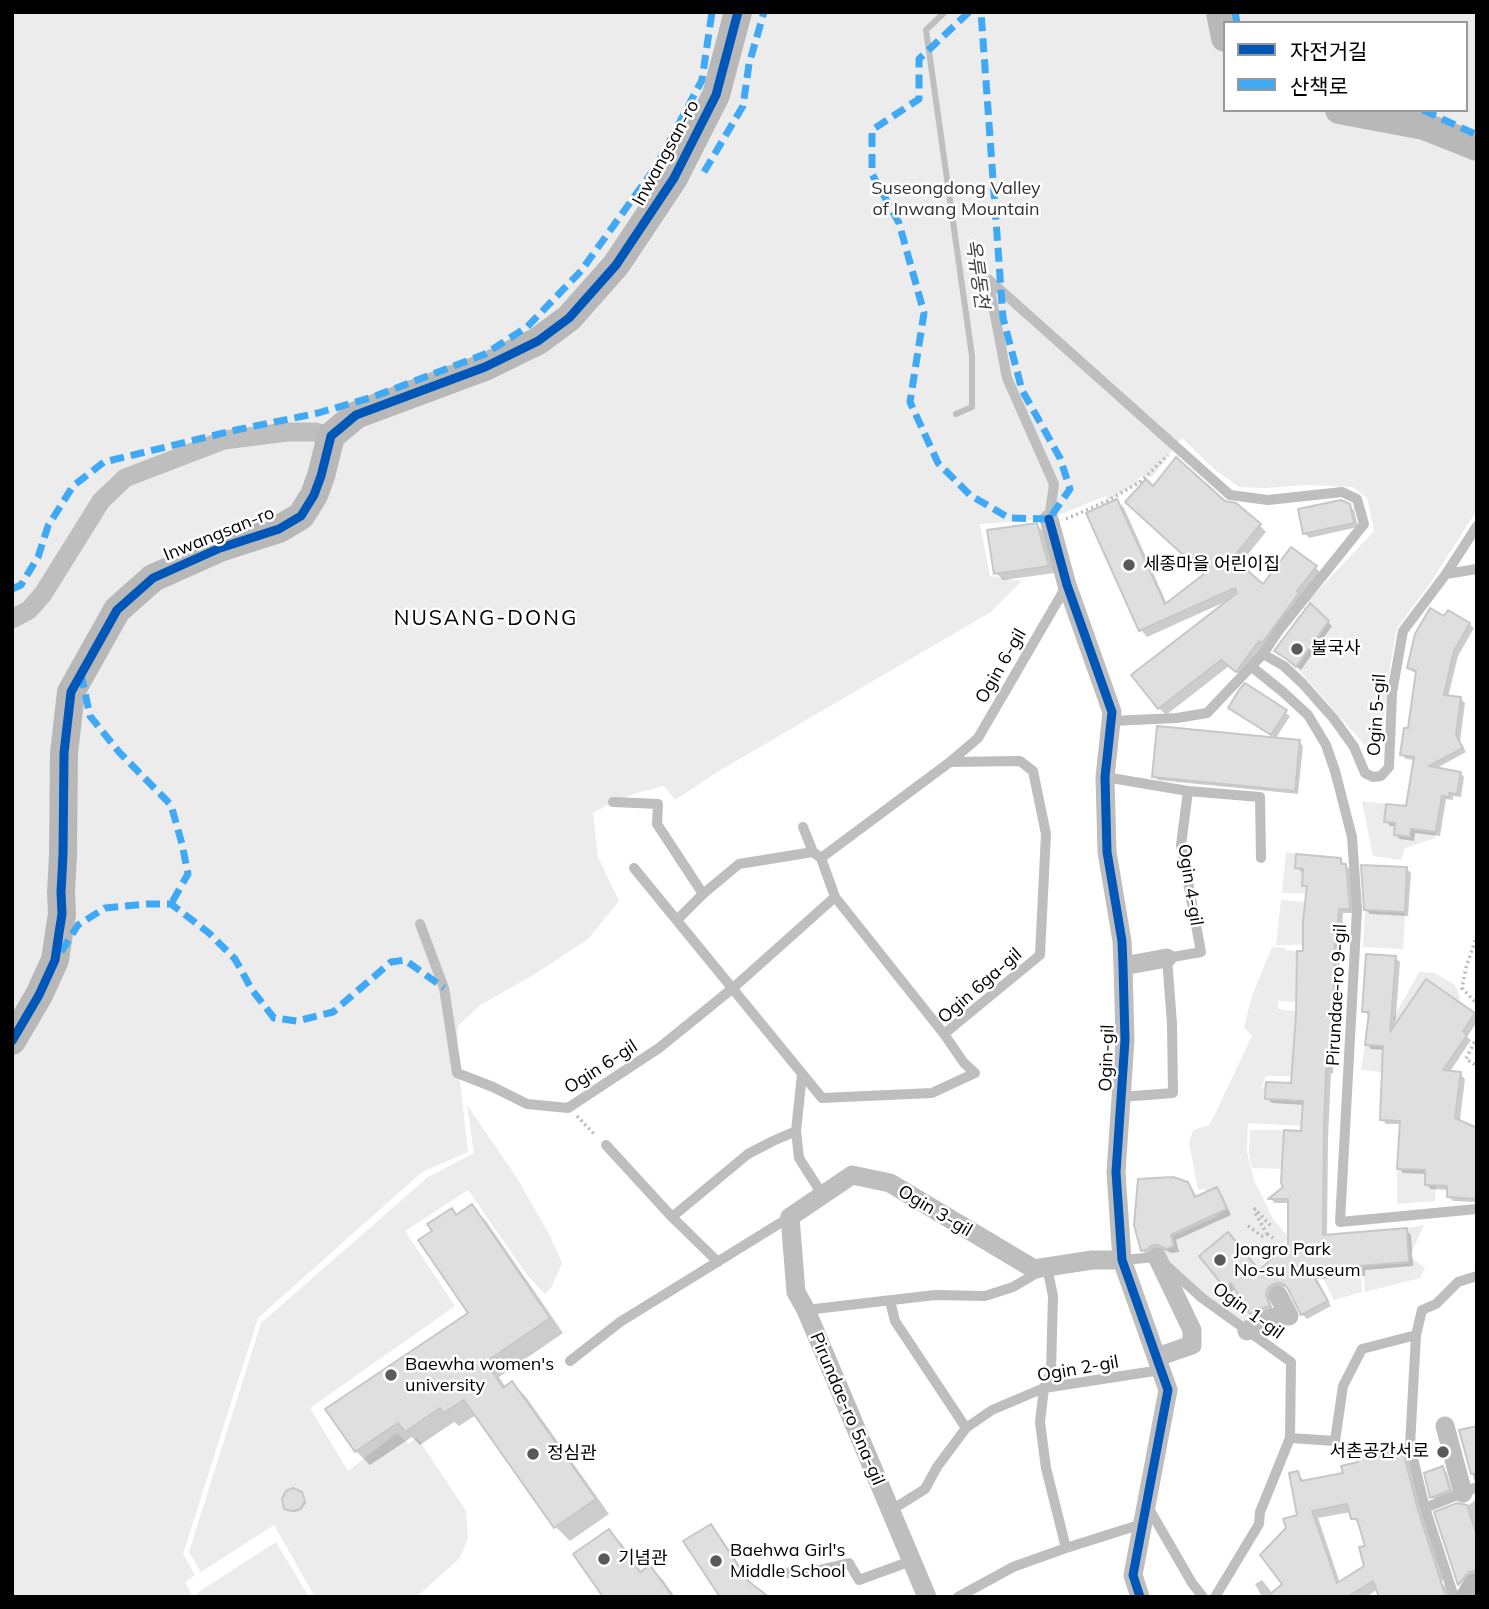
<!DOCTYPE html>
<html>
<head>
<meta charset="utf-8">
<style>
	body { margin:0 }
	#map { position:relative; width:1489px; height:1609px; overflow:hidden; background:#fff; font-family:Mulish,"Noto Sans KR",sans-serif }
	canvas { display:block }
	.frame { position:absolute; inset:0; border:14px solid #000; pointer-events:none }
	.legend { position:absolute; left:1223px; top:21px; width:245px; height:91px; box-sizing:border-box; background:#fff; border:2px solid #999; margin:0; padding:9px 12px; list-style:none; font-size:21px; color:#000 }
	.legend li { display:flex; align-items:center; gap:14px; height:35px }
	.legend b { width:35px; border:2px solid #999 }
</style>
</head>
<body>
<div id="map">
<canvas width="1489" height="1609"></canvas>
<div class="frame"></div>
<ul class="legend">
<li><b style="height:9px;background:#0057b8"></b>자전거길</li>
<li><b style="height:9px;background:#3fa9f5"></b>산책로</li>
</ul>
</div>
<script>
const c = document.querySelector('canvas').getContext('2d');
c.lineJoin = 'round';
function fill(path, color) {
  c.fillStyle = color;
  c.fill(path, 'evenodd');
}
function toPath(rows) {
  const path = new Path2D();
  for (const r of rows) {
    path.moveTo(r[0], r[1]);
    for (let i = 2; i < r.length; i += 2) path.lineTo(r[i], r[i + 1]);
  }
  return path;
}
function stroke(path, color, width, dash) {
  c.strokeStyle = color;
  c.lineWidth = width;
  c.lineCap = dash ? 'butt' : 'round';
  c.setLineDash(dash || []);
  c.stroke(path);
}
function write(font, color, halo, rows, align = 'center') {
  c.font = font + ' Mulish,"Noto Sans KR",sans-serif';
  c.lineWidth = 5;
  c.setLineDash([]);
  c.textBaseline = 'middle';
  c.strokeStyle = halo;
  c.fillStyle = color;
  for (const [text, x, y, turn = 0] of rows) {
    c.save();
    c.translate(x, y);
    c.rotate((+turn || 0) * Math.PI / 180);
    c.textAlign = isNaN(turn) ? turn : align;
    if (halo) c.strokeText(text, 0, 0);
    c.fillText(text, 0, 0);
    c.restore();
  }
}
fill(toPath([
	[12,12,1477,12,1477,510,1431,582,1397,628,1389,673,1381,748,1369,750,1296,667,1329,621,1308,601,1374,531,1367,498,1353,487,1307,485,1266,488,1239,487,1214,469,1182,438,1152,477,1143,476,1138,479,1140,482,1109,500,1106,496,1049,519,980,524,990,576,1022,581,991,612,719,771,675,800,664,786,640,792,613,802,593,813,598,857,619,901,588,939,535,974,479,1006,458,1026,457,1056,468,1152,422,1172,258,1318,183,1554,195,1575,185,1582,193,1597,12,1597],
	[1225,23,1466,23,1466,110,1225,110],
	[1362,801,1386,804,1384,822,1395,823,1395,835,1409,837,1411,829,1436,832,1435,838,1405,848,1401,860,1373,856],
	[1286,852,1296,854,1295,868,1303,869,1302,886,1336,888,1337,895,1282,893],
	[1281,900,1305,902,1303,934,1337,935,1336,944,1276,945],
	[1365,910,1405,912,1403,949,1363,947],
	[1272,947,1285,948,1285,950,1297,951,1296,992,1334,993,1334,1005,1278,1001,1278,1009,1296,1011,1293,1076,1266,1076,1261,1088,1266,1086,1265,1099,1303,1101,1302,1121,1324,1122,1324,1127,1248,1123,1247,1152,1254,1180,1273,1219,1289,1237,1260,1267,1263,1273,1237,1293,1255,1321,1247,1328,1196,1289,1171,1265,1163,1253,1161,1241,1218,1216,1205,1189,1198,1190,1189,1143,1193,1130,1209,1125,1214,1116,1252,1036,1244,1027,1252,996],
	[1419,972,1435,973,1455,985,1460,997,1459,1002,1426,980,1422,1043,1393,1019],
	[1365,1045,1383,1046,1382,1072,1361,1070],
	[467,1105,517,1178,550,1236,562,1263,552,1286,545,1294,527,1275,468,1190,405,1231,455,1306,310,1408,348,1471,397,1433,409,1444,417,1437,466,1511,468,1538,460,1558,416,1597,315,1597,274,1525,201,1572,189,1552,261,1323,428,1177,474,1153],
	[1250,1130,1284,1130,1282,1169,1252,1168,1249,1153],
	[1397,1169,1425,1170,1425,1185,1436,1186,1435,1201,1397,1204],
	[1424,1225,1410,1256,1425,1268,1420,1278,1365,1292,1363,1266,1410,1263,1407,1228],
	[1361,1272,1362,1292,1334,1300,1321,1274],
	[276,1542,309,1597,199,1597,197,1593]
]), '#ececec');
fill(toPath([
	[1153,488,1224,502,1260,526,1266,532,1239,565,1263,587,1315,567,1322,574,1243,677,1229,666,1166,715,1159,708,1227,601,1147,637,1141,630,1117,501,1124,508,1167,604,1207,574],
	[1349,506,1354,510,1358,527,1309,538,1305,533],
	[1037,525,1044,532,1055,573,1003,580,996,573],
	[1310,606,1332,626,1301,670,1276,651],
	[1445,619,1469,624,1474,628,1458,656,1448,697,1461,699,1465,703,1460,741,1466,752,1435,769,1460,773,1464,777,1461,797,1453,796,1453,800,1446,799,1440,836,1415,833,1414,841,1400,839,1396,835,1397,826,1390,826,1386,821,1407,807,1415,760,1406,759,1402,755,1409,730,1417,673,1413,672,1409,668],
	[1246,686,1290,716,1276,738,1234,711],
	[1299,741,1303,746,1298,794,1158,780,1153,776],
	[1340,859,1351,871,1354,913,1343,913,1342,939,1340,939,1338,999,1333,1074,1331,1073,1328,1138,1327,1237,1406,1230,1411,1235,1413,1266,1365,1270,1365,1276,1317,1279,1331,1306,1307,1319,1302,1314,1290,1289,1285,1287,1278,1288,1270,1300,1273,1310,1256,1317,1236,1288,1231,1292,1202,1256,1259,1272,1289,1244,1289,1203,1275,1203,1271,1199,1285,1187,1303,1133,1304,1105,1272,1103,1267,1098,1293,1085,1309,890,1304,885,1305,872,1302,872,1297,867],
	[1406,868,1411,873,1408,916,1370,914,1366,910],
	[1395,958,1400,962,1395,1029,1427,982,1477,1017,1477,1022,1467,1037,1471,1040,1449,1073,1460,1074,1465,1079,1453,1177,1477,1127,1477,1202,1453,1201,1449,1197,1449,1190,1431,1189,1426,1184,1427,1174,1403,1173,1399,1168,1401,1124,1386,1124,1382,1119,1385,1050,1371,1049,1367,1044,1369,1016,1364,1011],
	[1187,1183,1193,1190,1197,1198,1216,1189,1222,1195,1231,1215,1176,1240,1179,1252,1172,1253,1164,1250,1148,1256,1142,1250],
	[471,1206,486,1221,563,1333,499,1377,506,1388,512,1383,526,1397,609,1514,570,1541,556,1527,476,1415,459,1426,454,1422,420,1445,412,1437,370,1465,356,1451,471,1314,434,1231,451,1210,457,1216],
	[1477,1429,1477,1483,1474,1480,1461,1431],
	[1403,1453,1410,1460,1444,1579,1441,1582,1447,1588,1450,1597,1380,1597,1378,1589,1366,1597,1262,1597,1255,1584,1262,1580,1273,1594,1285,1585,1299,1517,1297,1473,1305,1482,1346,1474],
	[1351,1512,1353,1518,1361,1526,1367,1548,1366,1567,1340,1583,1318,1518],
	[1443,1468,1447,1473,1453,1494,1436,1501,1432,1497],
	[303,1496,306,1503,301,1510,295,1512,288,1510],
	[1477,1497,1477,1553,1467,1506,1473,1502],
	[711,1526,720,1536,754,1587,722,1597],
	[609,1531,622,1544,642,1573,650,1567,663,1580,675,1597,605,1597],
	[1477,1567,1477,1571,1470,1573,1460,1585,1456,1575]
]), '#0003');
stroke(toPath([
	[945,12,926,30,972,356,972,407,956,414]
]), '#bfbfbf', 6);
const building = toPath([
	[1176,457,1225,501,1236,503,1261,524,1233,558,1263,584,1291,547,1317,566,1297,591,1299,593,1262,643,1259,641,1236,672,1221,660,1158,709,1131,675,1237,593,1235,588,1139,631,1086,513,1117,499,1165,604,1204,574,1125,502,1146,479,1153,486,1176,457],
	[1341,500,1350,504,1354,523,1303,534,1298,509,1341,500],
	[1037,523,1049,566,994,574,987,530,1037,523],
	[1310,603,1329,621,1296,667,1288,660,1274,651,1310,603],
	[1430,608,1444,616,1448,610,1470,623,1454,651,1444,695,1461,697,1456,735,1463,748,1429,766,1461,772,1457,794,1449,793,1449,797,1442,796,1436,832,1411,829,1410,837,1394,835,1395,823,1384,822,1386,804,1406,806,1414,757,1400,755,1404,728,1408,728,1416,671,1407,668,1415,634,1430,608],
	[1245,683,1287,710,1271,735,1228,708,1239,690,1245,683],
	[1157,726,1300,740,1295,791,1152,777,1157,726],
	[1296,854,1341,858,1341,864,1346,864,1350,909,1339,909,1337,935,1335,935,1334,993,1329,1069,1326,1069,1324,1132,1323,1235,1407,1228,1409,1262,1360,1266,1361,1272,1313,1275,1328,1301,1301,1315,1288,1289,1284,1284,1279,1283,1273,1284,1268,1288,1266,1294,1270,1306,1257,1309,1250,1314,1231,1283,1225,1288,1199,1256,1228,1232,1259,1270,1288,1244,1288,1199,1268,1199,1283,1187,1281,1183,1284,1130,1301,1131,1303,1101,1265,1099,1266,1082,1291,1083,1296,1014,1297,951,1303,951,1303,921,1307,886,1302,886,1303,869,1295,868,1296,854],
	[1361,865,1407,867,1405,912,1364,910,1361,865],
	[1366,954,1396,956,1390,1032,1426,979,1475,1013,1463,1031,1467,1035,1443,1070,1461,1072,1455,1118,1477,1128,1477,1199,1447,1197,1447,1186,1425,1185,1425,1170,1397,1169,1400,1121,1380,1120,1383,1046,1365,1045,1369,1012,1362,1012,1366,954],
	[1173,1177,1188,1182,1195,1197,1217,1187,1227,1209,1171,1235,1174,1246,1166,1249,1157,1245,1151,1246,1147,1250,1141,1251,1134,1225,1138,1179,1173,1177],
	[472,1204,550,1318,486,1362,503,1388,512,1381,596,1499,554,1528,464,1400,443,1413,440,1408,405,1432,398,1423,355,1452,325,1409,468,1313,418,1240,432,1231,427,1224,452,1208,456,1215,472,1204],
	[1477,1426,1477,1473,1471,1474,1459,1430,1477,1426],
	[1403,1451,1418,1510,1446,1597,1379,1597,1373,1581,1347,1597,1267,1597,1282,1584,1260,1555,1286,1528,1283,1519,1297,1515,1289,1473,1298,1471,1301,1481,1343,1473,1341,1466,1358,1462,1356,1455,1403,1451],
	[1347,1504,1351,1519,1357,1519,1365,1546,1359,1547,1364,1566,1337,1583,1312,1511,1347,1504],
	[1443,1466,1450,1490,1430,1498,1424,1473,1443,1466],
	[293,1488,302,1492,305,1501,300,1509,292,1511,284,1509,282,1499,286,1491,293,1488],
	[1457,1503,1467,1505,1477,1535,1477,1570,1469,1572,1458,1585,1434,1512,1457,1503],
	[711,1524,748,1581,769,1597,720,1597,683,1541,711,1524],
	[609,1529,640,1572,650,1565,673,1597,603,1597,573,1554,609,1529]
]);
fill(building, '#dfdfdf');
stroke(building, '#c7c7c7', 2);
stroke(toPath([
	[1066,519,1109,500,1140,482,1168,455],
	[1477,935,1466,968,1462,988,1477,1004],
	[1477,1037,1466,1059,1477,1066],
	[577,1116,596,1136],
	[1248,1226,1262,1236,1267,1234,1254,1211,1255,1209,1272,1227],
	[1267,1234,1273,1238]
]), '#b9b9b9', 3.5, [2, 3.5]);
stroke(toPath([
	[1049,519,1054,484,1007,378,988,279,1230,495,1268,500,1342,492,1357,499,1364,524,1279,630,1263,654],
	[1446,574,1477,526],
	[1252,667,1283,692,1308,715,1326,745,1335,771,1352,837,1357,909,1340,1222,1477,1209],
	[1111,721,1177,718,1207,713,1263,654,1284,666,1303,684,1334,719,1354,747,1365,773,1373,777,1381,776,1389,767,1392,693,1403,631,1446,574,1477,569],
	[1105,777,1188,791],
	[613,802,658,804,657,824,703,894,739,864,813,852],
	[803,827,813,852,821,858,835,897,944,1034],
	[821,858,950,762,978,738,1067,585],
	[634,868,822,1098,932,1093,975,1073,964,1063,944,1034,1040,955,1046,834,1033,771,1020,761,950,762],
	[677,920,703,894],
	[420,924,444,988,457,1073,493,1087,527,1104,568,1108,659,1048,733,988,835,897],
	[1121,1097,1173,1093,1172,1024,1167,958,1201,952,1181,845,1188,791,1260,797,1261,858],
	[796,1131,799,1158,822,1194],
	[606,1145,672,1217,718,1262],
	[672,1217,748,1154,773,1141,796,1131,802,1074],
	[1122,1260,1157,1257,1202,1298,1291,1362,1290,1438,1260,1512,1259,1524,1215,1597],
	[890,1301,895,1321,966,1428],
	[806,1310,935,1295,985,1296,1013,1287,1047,1267,1053,1296,1051,1372,1044,1388,1040,1422,1046,1468,1066,1548],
	[570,1361,620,1322,790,1217],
	[1290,1438,1335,1441,1343,1386,1362,1349,1416,1335],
	[1148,1507,1192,1583,1203,1597],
	[1425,1508,1477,1487],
	[890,1511,925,1489,937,1467,966,1428,992,1410,1044,1388,1161,1370],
	[787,1573,819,1570,849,1563,859,1580,911,1561],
	[958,1597,1013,1567,1066,1548,1142,1524],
	[1454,1597,1425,1508,1410,1446,1416,1335,1422,1310,1436,1304,1458,1282,1477,1276]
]), '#bebebe', 10);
stroke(toPath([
	[1049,519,1067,585,1112,712,1105,777,1107,852,1122,941,1123,966,1125,1040,1116,1172,1122,1260,1168,1390,1133,1575,1140,1597],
	[12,619,29,610,43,594,101,501,125,478,224,440,287,432,315,432,331,436],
	[1123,966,1167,958],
	[1247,1331,1261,1321,1278,1316,1289,1316,1278,1295],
	[1157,1357,1192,1345,1192,1330,1157,1257],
	[1445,1426,1463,1493],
	[927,1597,806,1310,796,1292,790,1217,852,1175,890,1183,1034,1269,1092,1260,1122,1260]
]), '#bebebe', 19);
stroke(toPath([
	[1220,12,1225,38],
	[1339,110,1424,126,1477,147],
	[12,1041,39,995,55,960,59,933,62,914,61,892,63,855,64,753,71,692,117,610,153,578,220,548,279,529,301,516,314,495,321,476,331,436,356,415,485,367,538,341,569,318,616,265,674,178,716,95,738,12],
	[1470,1597,1477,1586]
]), '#b8b8b8', 28);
stroke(toPath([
	[969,12,919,59,919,99,872,130,872,174,899,223,924,313,910,402,938,463,970,495,1009,518,1049,519,1070,489,1060,458,1022,390,1003,318,981,12],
	[1235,12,1237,23],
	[1423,110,1477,135],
	[704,172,743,106,749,64,764,12],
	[12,589,21,585,38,557,48,526,73,486,104,462,236,430,318,413,373,397,485,354,527,327,581,271,657,165,702,80,712,12],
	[81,674,90,716,119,752,171,805,182,844,188,874,171,904],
	[61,952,78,925,105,908,147,904,171,904,209,933,235,959,252,990,274,1018,297,1021,333,1012,391,962,405,960,444,988]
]), '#3fa9f5', 7, [14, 7]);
stroke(toPath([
	[1049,519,1067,585,1112,712,1105,777,1107,852,1122,941,1123,966,1125,1040,1116,1172,1122,1260,1168,1390,1133,1575,1140,1597],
	[12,1041,39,995,55,960,59,933,62,914,61,892,63,855,64,753,71,692,117,610,153,578,220,548,279,529,301,516,314,495,321,476,331,436,356,415,485,367,538,341,569,318,616,265,674,178,716,95,738,12]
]), '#0057b8', 9);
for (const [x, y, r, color] of [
	[1129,565,7,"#595959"],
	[1297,649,7,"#595959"],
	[1220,1260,7,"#595959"],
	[391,1375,7,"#595959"],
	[1443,1452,7,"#595959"],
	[533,1454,7,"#595959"],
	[604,1559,7,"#595959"],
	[716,1561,7,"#595959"]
]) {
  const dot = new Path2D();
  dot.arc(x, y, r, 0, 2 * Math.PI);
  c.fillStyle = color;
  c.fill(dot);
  stroke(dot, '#fff', 2.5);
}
write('18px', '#000', '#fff', [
	["Inwangsan-ro",666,153,-61],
	["Inwangsan-ro",219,534,-22],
	["Ogin 6-gil",1001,666,-60],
	["Ogin 5-gil",1377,715,-86],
	["Ogin 4-gil",1190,885,81],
	["Ogin 6ga-gil",980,986,-41],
	["Pirundae-ro 9-gil",1337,995,-87],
	["Ogin-gil",1107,1058,-88],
	["Ogin 6-gil",601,1067,-33],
	["Ogin 3-gil",935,1211,31],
	["Ogin 1-gil",1248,1311,36],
	["Ogin 2-gil",1078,1369,-10],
	["Pirundae-ro 5na-gil",847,1409,67]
]);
write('18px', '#333', '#fff', [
	["Suseongdong Valley",956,189],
	["of Inwang Mountain",956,210]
]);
write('18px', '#000', '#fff', [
	["세종마을 어린이집",1143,565],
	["불국사",1311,649],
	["Jongro Park",1234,1250],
	["No-su Museum",1234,1271],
	["Baewha women's",405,1365],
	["university",405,1386],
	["서촌공간서로",1429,1452,"right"],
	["정심관",547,1454],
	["Baehwa Girl's",730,1551],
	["Middle School",730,1572],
	["기념관",618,1559]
], 'left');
write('italic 19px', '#444', '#fff', [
	["옥류동천",977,274,82]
]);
c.letterSpacing = '2px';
write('21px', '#000', '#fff', [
	["NUSANG-DONG",486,619]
]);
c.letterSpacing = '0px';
</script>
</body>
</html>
